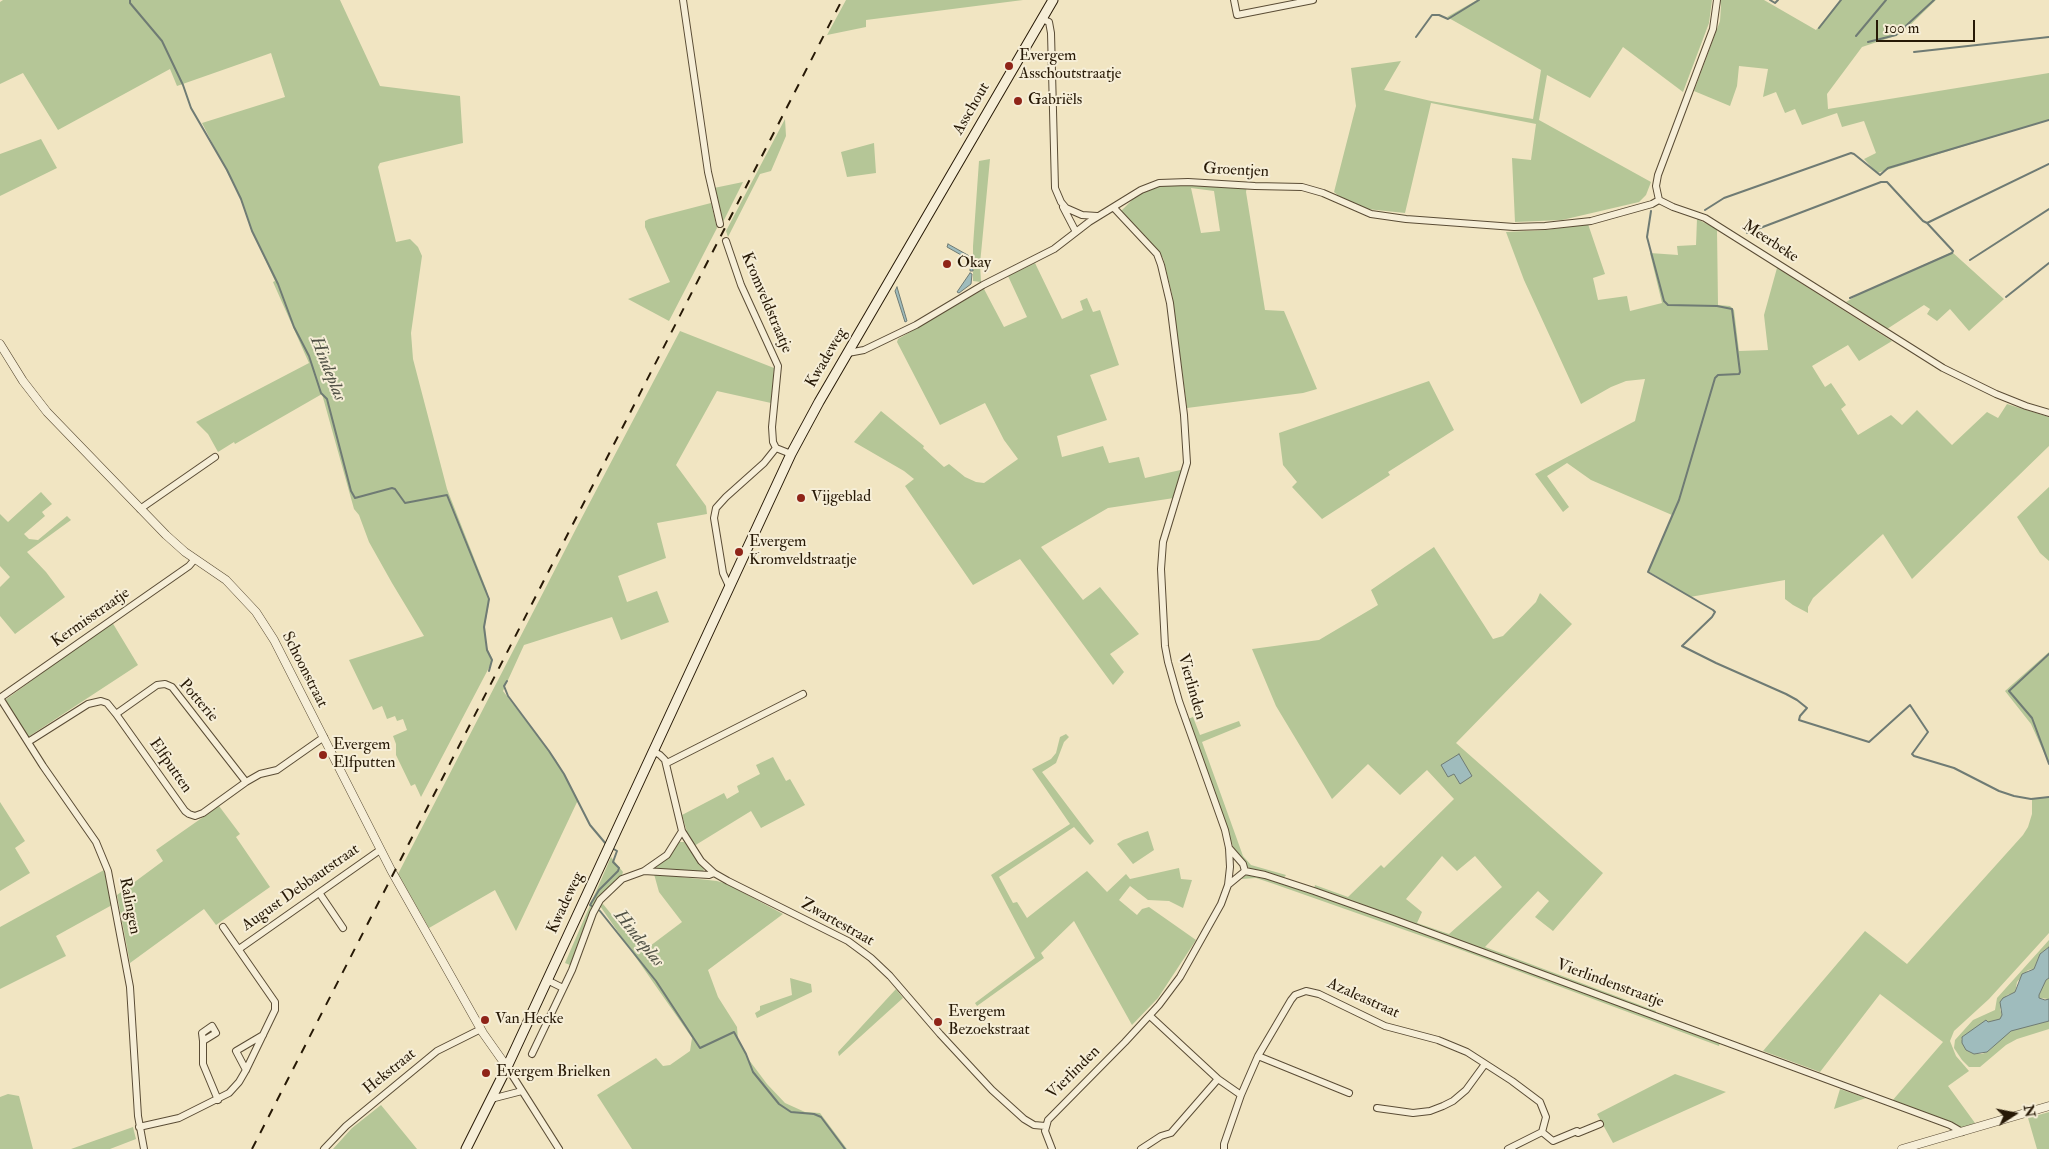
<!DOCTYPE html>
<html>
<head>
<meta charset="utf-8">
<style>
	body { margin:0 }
	#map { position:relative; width:2049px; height:1149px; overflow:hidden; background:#f1e5c2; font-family:"IM FELL Double Pica",serif }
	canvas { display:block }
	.north { position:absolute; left:1989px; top:1089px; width:50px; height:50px; -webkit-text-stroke:4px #f6eed7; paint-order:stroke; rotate:79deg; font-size:14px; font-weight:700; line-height:20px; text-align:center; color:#271906 }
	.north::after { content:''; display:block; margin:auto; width:18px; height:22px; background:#271906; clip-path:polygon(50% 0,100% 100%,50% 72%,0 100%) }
	.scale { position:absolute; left:1876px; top:20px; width:99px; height:22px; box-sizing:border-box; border:2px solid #271906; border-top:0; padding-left:6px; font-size:15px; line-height:18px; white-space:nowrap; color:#271906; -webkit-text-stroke:4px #f6eed7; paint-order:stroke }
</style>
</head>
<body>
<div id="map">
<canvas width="2049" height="1149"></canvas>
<div class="north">N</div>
<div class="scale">100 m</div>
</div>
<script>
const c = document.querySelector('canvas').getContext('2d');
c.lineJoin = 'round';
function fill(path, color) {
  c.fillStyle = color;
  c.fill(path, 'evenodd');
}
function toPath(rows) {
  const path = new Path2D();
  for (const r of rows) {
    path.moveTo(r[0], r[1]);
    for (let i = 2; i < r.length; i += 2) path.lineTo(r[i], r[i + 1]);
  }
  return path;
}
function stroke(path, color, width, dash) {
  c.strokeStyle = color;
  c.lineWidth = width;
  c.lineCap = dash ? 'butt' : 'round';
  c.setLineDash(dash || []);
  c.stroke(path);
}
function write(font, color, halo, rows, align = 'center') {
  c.font = font + ' "IM FELL Double Pica",serif';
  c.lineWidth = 4;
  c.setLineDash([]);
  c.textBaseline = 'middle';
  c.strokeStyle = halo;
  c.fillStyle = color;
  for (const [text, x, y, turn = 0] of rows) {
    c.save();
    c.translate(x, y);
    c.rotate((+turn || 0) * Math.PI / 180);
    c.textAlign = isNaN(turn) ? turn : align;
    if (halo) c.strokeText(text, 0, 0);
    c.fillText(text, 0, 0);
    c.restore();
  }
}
fill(toPath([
	[3,0,340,0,380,86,460,96,463,143,380,163,378,167,396,242,410,239,418,247,422,256,411,333,413,359,447,489,487,591,489,603,485,625,486,646,493,660,421,797,415,784,411,786,396,755,396,744,393,736,407,730,403,719,397,721,395,716,387,719,382,706,373,710,349,660,424,636,392,583,369,542,359,515,354,509,322,394,235,444,234,442,218,452,208,434,196,422,309,363,273,282,275,281,251,229,240,197,202,123,285,97,271,53,177,86,170,69,58,130,23,73,0,84,0,2],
	[846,0,1023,0,866,20,866,27,827,35],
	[1477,0,1712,0,1709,23,1683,92,1623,47,1590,98,1547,75,1539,120,1651,182,1646,195,1639,202,1562,220,1515,222,1512,158,1531,160,1536,124,1431,103,1405,213,1367,209,1340,197,1334,192,1356,106,1351,68,1401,61,1384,90,1431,101,1533,119,1541,70,1447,17],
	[1720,0,1764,0,1816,30,1840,0,1936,0,1901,34,1862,47,1827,94,1828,109,2049,73,2049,120,1877,173,1864,159,1876,153,1864,121,1842,127,1837,113,1802,125,1795,109,1785,113,1776,92,1763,97,1768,69,1739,66,1737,86,1730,106,1694,91,1720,21,1721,6],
	[785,119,786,136,771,171,760,174,728,237,726,231],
	[41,139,57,168,0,196,0,154],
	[874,143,876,173,847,177,841,152],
	[990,159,980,264,981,282,973,281,973,246,979,161],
	[743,182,723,222,714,188],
	[1166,185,1247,186,1246,192,1265,310,1284,311,1317,389,1303,393,1187,408,1172,294,1163,258,1121,211,1134,198,1145,191],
	[1191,188,1214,191,1220,231,1201,233],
	[711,203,717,228,669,321,628,299,670,282,645,227,645,221,649,219],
	[1697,219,1717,229,1718,305,1730,306,1734,310,1739,351,1768,350,1764,315,1777,268,1892,341,1859,361,1848,345,1812,366,1825,387,1831,383,1846,405,1841,409,1858,435,1891,415,1902,425,1917,410,1952,445,1987,412,1998,418,2007,404,2049,417,2049,446,1912,579,1883,534,1813,598,1808,607,1808,613,1793,605,1785,599,1785,580,1690,597,1648,571,1672,515,1591,480,1567,463,1547,476,1569,507,1563,512,1535,474,1635,421,1645,379,1626,381,1611,387,1581,404,1524,280,1506,232,1546,230,1588,224,1605,274,1593,278,1598,300,1627,296,1630,311,1662,303,1650,253,1678,255,1677,246,1696,245],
	[1952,252,2004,299,1969,331,1950,309,1937,321,1927,314,1930,309,1924,305,1887,329,1846,302,1861,293],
	[1035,263,1062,319,1083,310,1080,301,1087,298,1093,312,1100,310,1119,365,1090,375,1107,420,1057,436,1062,457,1103,446,1109,463,1139,457,1145,478,1185,469,1174,498,1108,508,1041,547,1083,600,1100,587,1139,634,1110,654,1124,672,1113,685,1020,559,973,585,905,486,914,479,904,471,854,442,881,411,924,446,923,448,944,467,949,464,965,477,976,482,984,483,1018,459,1004,440,985,403,940,425,897,342,898,339,984,289,1004,327,1027,317,1008,276],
	[680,331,774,368,771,403,717,391,676,465,706,506,707,514,657,523,666,558,618,576,627,602,657,591,669,622,621,640,612,617,524,645,503,691,556,760,578,800,516,931,495,890,429,928,398,874,579,523],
	[1429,381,1454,430,1388,472,1390,475,1322,519,1292,487,1297,482,1283,465,1279,433],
	[2049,487,2049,561,2040,553,2017,517],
	[41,492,52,504,42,512,45,516,24,534,29,539,38,540,67,516,71,520,27,552,46,572,65,597,15,634,0,616,0,587,10,577,0,566,0,514,8,522],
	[1434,547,1493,639,1503,636,1536,602,1540,593,1572,624,1456,743,1603,873,1553,931,1535,917,1549,901,1538,891,1485,947,1656,1011,1654,1018,1720,1042,1719,1046,1456,948,1274,884,1256,878,1241,879,1247,874,1258,876,1313,892,1315,885,1348,897,1381,865,1384,868,1454,799,1427,770,1400,795,1368,764,1332,799,1276,706,1252,649,1319,640,1378,605,1371,590],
	[1442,856,1457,871,1475,856,1502,887,1449,934,1417,923,1422,912,1406,899],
	[112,622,138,665,28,737,5,700],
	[2049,652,2049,764,2031,724,2005,691],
	[1193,717,1200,735,1239,721,1241,726,1202,742,1243,856,1251,865,1286,875,1283,879,1253,871,1243,863,1235,852,1188,719],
	[1066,734,1069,737,1064,742,1056,763,1042,772,1094,841,1090,845,1074,827,999,877,1013,903,1017,902,1027,918,1087,871,1107,892,1126,874,1130,879,1179,868,1181,879,1192,880,1183,908,1169,901,1148,900,1130,886,1119,900,1137,915,1142,909,1149,907,1196,940,1158,998,1132,1025,1074,921,1041,953,1044,958,977,1006,975,1003,1035,958,991,875,1070,824,1032,769,1051,759,1056,753,1060,737],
	[773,757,786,781,790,779,805,805,761,828,751,811,694,846,689,839,682,815,724,793,727,799,739,792,737,786,760,774,756,765],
	[2049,797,2049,933,1989,999,1954,1031,1950,1041,1956,1056,1969,1071,1948,1086,1975,1123,1962,1128,1892,1101,1943,1042,1880,994,1820,1072,1763,1051,1865,931,1907,964,2023,835,2028,827,2032,814,2032,799],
	[0,802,25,841,15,848,30,873,0,891],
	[219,806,240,834,236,837,270,887,216,925,204,909,130,963,117,895,163,861,156,850],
	[1148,831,1154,850,1133,864,1117,844,1123,840],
	[679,842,684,842,704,869,703,872,653,870,668,857],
	[611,857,623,872,621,878,602,894,570,965,565,963],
	[104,870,112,905,56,936,66,956,0,989,0,927],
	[654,874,717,881,727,884,783,914,708,970,718,997,737,1027,738,1040,749,1060,767,1084,785,1103,805,1112,820,1113,847,1149,632,1149,597,1095,656,1058,663,1066,670,1065,690,1051,692,1038,600,906,603,904,642,952,682,922,659,892],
	[2049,940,2049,947,2040,954,2034,969,2028,970,2017,982,2015,993,2007,995,2000,1009,2002,1015,2000,1020,1981,1024,1961,1039,1974,1054,1982,1054,1987,1052,2008,1032,2015,1029,2049,1021,2049,1029,2017,1039,2006,1045,1980,1067,1969,1067,1962,1060,1954,1048,1955,1040,1973,1020,1995,1010,1997,998],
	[790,978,811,984,812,992,757,1018,755,1013,760,1010,760,1006,792,995],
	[2049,978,2049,999,2039,998,2039,994,2046,980],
	[896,989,903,998,839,1056,838,1052],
	[1675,1074,1726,1092,1613,1143,1597,1114],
	[1840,1089,1866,1098,1834,1109],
	[8,1094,19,1096,33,1149,0,1149,0,1097],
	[381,1105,417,1149,333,1149,352,1128],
	[2049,1112,2049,1149,2037,1149,2028,1118],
	[133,1127,136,1139,110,1149,71,1149]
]), '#b5c697');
const water = toPath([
	[948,244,973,258,973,271,970,271,970,260,947,247,948,244],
	[970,273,972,274,971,284,959,293,957,292,970,273],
	[897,287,907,321,905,322,895,291,897,287],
	[1459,754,1472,776,1460,784,1454,774,1448,777,1441,765,1459,754],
	[2049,947,2049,978,2046,980,2039,995,2039,998,2045,1000,2049,999,2049,1021,2011,1031,1987,1052,1974,1054,1966,1050,1962,1043,1962,1037,1986,1020,1988,1022,2000,1019,2002,1015,2000,1002,2003,998,2015,992,2022,974,2034,969,2040,954,2049,947]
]);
fill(water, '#9fbcbd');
stroke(water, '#6f7b74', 1);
stroke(toPath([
	[130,0,130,3,162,41,183,85,191,108,227,170,241,199,252,231,278,284,294,327,309,356,321,393,327,399,351,491,355,498,392,488,395,489,405,503,447,495,489,599,484,627,487,650,492,660,489,671],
	[1770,0,1775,3,1778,0],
	[1819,28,1841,0],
	[1856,36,1886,0],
	[1416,37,1432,15,1439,15,1448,19,1479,0],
	[1868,42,1896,35,1934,0],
	[1914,52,2049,37],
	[1705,210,1724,198,1851,153,1854,154,1880,175,1888,168,2049,120],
	[1651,211,1647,237,1664,301,1668,305,1717,306,1732,309,1740,372,1739,374,1718,375,1715,378,1679,500,1648,572,1713,610,1715,612,1712,617,1682,646,1716,663,1786,694,1797,700,1807,708,1800,716,1799,720,1802,721,1869,742,1910,705,1928,732,1912,754,1914,756,1954,768,1999,791,2014,796,2031,799,2049,797],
	[1747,233,1881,182,1887,182,1923,221,1927,223,2049,164],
	[1970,260,2049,209],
	[2006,297,2049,263],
	[1850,298,1952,253,1953,251,1927,223],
	[2049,654,2009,691,2032,718,2049,764],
	[507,681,504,686,508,696,549,751,564,774,590,825,606,844],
	[612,848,617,851,613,862,619,868,618,871,599,890,590,905,600,911,656,981,700,1048,734,1032,746,1054,753,1072,779,1104,791,1112,814,1114,821,1117,845,1149]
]), '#6f7b74', 2);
const minor = toPath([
	[683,0,708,172,720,224],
	[1234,0,1237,15,1313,0],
	[1717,0,1713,29,1658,175,1656,186,1659,200,1673,207,1705,218,1943,368,1996,394,2026,406,2049,413],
	[1042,19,1049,22,1051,33,1055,188,1061,202,1066,208,1082,215,1097,216],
	[1063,207,1076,232],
	[726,241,741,285,778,366,772,427,773,442,776,448,791,454],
	[848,353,864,350,916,325,983,285,1054,249,1089,222,1141,190,1159,183,1188,182,1255,186,1302,187,1323,193,1371,214,1406,219,1514,227,1545,226,1591,221,1652,204,1659,200],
	[140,509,215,457],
	[729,586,723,573,714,518,716,508,726,497,764,463,776,448],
	[0,698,43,766,96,842,108,871,130,987,138,1116,144,1149],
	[0,698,189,566,195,559],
	[116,714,157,685,165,684,172,687,246,782],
	[28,742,88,704,101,701,107,703,116,714,185,811,189,814,195,816,203,813,246,782,260,774,277,770,324,737],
	[653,751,660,755,665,760,682,831,701,861,714,873,728,881,848,941,871,958,890,976,940,1034,992,1090,1024,1119,1034,1125,1045,1126],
	[667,763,803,694],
	[1229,848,1243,864,1245,871],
	[644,871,709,875,714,873],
	[1245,871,1265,875,1314,891,1393,919,1950,1125,1962,1132],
	[1228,885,1245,871],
	[320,894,343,928],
	[239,949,380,850],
	[547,980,563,988],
	[1150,1016,1218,1079,1241,1095],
	[203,1041,202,1033,212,1026,216,1033,203,1041,203,1064,218,1100],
	[532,1054,572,970,593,913,600,900,622,879,644,871,667,855,682,831],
	[1258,1056,1349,1093],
	[507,1067,559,1149],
	[246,1070,236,1051,263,1035],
	[491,1099,522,1091],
	[1377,1108,1413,1113,1430,1111,1443,1106,1453,1101,1466,1090,1485,1064],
	[139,1127,179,1118,229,1093,239,1082,246,1070,275,1010,275,1002,223,927],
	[1542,1132,1553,1141,1577,1131,1578,1133,1600,1124],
	[324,1149,346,1126,437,1051,481,1029],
	[1052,1149,1045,1131,1048,1120,1125,1042,1159,1005,1180,977,1221,904,1228,885,1230,867,1229,848,1225,830,1179,701,1168,662,1165,646,1161,569,1163,542,1187,463,1184,415,1170,303,1161,265,1157,254,1114,208],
	[1141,1149,1161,1136,1171,1133,1218,1079],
	[1224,1149,1224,1144,1241,1095,1258,1056,1291,1000,1295,995,1306,991,1319,994,1385,1026,1438,1040,1467,1052,1512,1081,1540,1102,1546,1117,1542,1132,1508,1149]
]);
const tertiary = toPath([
	[0,344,23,381,47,412,166,535,185,552,226,580,256,612,274,640,391,870,483,1033,507,1067],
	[1902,1149,2049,1106]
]);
const secondary = toPath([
	[466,1149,507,1067,791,454,819,402,1053,0]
]);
stroke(minor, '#5a4c35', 8);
stroke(tertiary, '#5a4c35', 9);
stroke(secondary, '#271906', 11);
stroke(minor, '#f6eed7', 6);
stroke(tertiary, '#f6eed7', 8);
stroke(secondary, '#f6eed7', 9);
stroke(toPath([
	[252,1149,842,0]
]), '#271906', 2, [9, 9]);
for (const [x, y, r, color] of [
	[1009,66,5,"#8f2418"],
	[1018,101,5,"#8f2418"],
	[947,264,5,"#8f2418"],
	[801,498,5,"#8f2418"],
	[739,552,5,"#8f2418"],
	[323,755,5,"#8f2418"],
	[485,1020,5,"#8f2418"],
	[938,1022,5,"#8f2418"],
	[486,1073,5,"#8f2418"]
]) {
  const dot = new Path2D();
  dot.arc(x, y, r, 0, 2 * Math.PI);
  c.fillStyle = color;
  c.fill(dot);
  stroke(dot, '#f6eed7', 2);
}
write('16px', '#271906', '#f6eed7', [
	["Evergem",1019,57],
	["Asschoutstraatje",1019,75],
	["Gabriëls",1028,101],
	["Okay",957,264],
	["Vijgeblad",811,498],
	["Evergem",749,543],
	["Kromveldstraatje",749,561],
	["Evergem",333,746],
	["Elfputten",333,764],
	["Evergem",948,1013],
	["Bezoekstraat",948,1031],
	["Van Hecke",495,1020],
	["Evergem Brielken",496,1073]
], 'left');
write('16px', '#271906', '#f6eed7', [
	["Asschout",972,109,-60],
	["Groentjen",1236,171,3],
	["Meerbeke",1770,242,33],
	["Kromveldstraatje",766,303,67],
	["Kwadeweg",827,358,-60],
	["Kermisstraatje",91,618,-35],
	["Schoonstraat",304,670,63],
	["Vierlinden",1191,687,74],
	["Potterie",198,701,49],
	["Elfputten",170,766,55],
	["August Debbautstraat",301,888,-35],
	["Kwadeweg",566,903,-65],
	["Ralingen",129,906,79],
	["Zwartestraat",837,923,29],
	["Vierlindenstraatje",1610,984,20],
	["Azaleastraat",1363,999,24],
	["Hekstraat",390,1072,-39],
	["Vierlinden",1074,1073,-45]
]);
write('italic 18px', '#515246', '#f6eed7', [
	["Hindeplas",327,369,68],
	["Hindeplas",638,939,51]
]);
</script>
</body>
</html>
